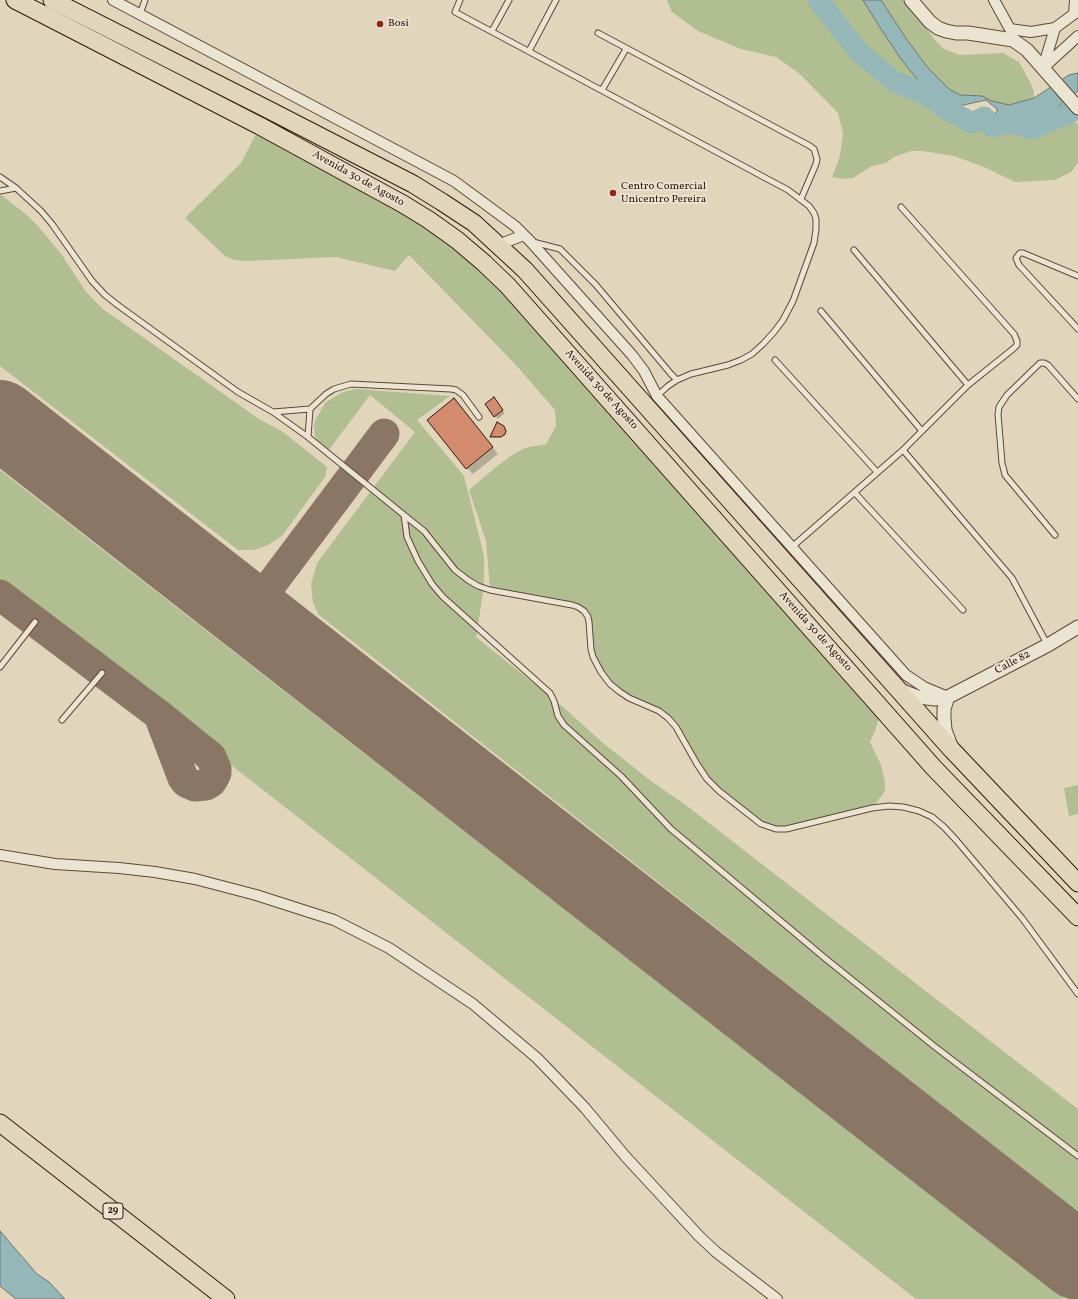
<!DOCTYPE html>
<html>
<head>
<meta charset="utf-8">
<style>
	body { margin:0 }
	canvas { display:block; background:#e1d6bb }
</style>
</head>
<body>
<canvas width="1078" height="1299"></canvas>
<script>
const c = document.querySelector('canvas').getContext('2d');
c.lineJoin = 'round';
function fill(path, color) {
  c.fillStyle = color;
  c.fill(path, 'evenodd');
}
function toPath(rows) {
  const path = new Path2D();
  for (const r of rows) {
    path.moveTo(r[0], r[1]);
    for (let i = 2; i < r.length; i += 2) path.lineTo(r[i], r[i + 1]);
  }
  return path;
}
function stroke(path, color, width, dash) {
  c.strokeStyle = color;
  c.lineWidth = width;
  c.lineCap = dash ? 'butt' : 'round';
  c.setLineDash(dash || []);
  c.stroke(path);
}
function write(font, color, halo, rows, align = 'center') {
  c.font = font + ' Vollkorn,serif';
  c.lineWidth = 3.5;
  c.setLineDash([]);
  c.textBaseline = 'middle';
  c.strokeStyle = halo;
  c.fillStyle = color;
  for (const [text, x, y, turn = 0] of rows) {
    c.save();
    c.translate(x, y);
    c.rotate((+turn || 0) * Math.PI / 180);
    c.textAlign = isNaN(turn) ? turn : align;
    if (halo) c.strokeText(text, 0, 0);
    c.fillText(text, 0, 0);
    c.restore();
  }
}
fill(toPath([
	[667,0,863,0,879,26,962,118,1035,118,1056,108,1078,124,1078,163,1071,172,1055,180,1015,182,984,167,954,156,922,151,911,151,894,157,886,163,872,166,853,178,844,179,832,177,840,156,843,133,838,113,800,74,776,57,741,49,698,31,672,12],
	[881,0,911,0,917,9,927,29,935,40,944,49,960,55,1003,53,1019,62,1031,84,1034,92,1034,98,1009,105,992,101,982,96,960,95,949,89,928,68,907,40],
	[260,126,457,240,882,708,875,731,870,742,881,765,885,782,885,791,872,808,786,829,768,827,707,779,668,718,629,698,610,684,593,657,589,622,578,607,490,590,486,541,469,490,496,467,512,455,525,448,546,444,556,426,555,410,516,365,409,255,395,271,336,257,246,261,234,260,225,256,185,218,241,163],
	[0,194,27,215,38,226,62,255,86,292,103,309,259,419,283,432,327,467,325,477,282,536,268,545,254,550,238,550,0,366],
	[356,389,450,396,417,420,464,476,484,556,484,587,476,637,562,706,603,743,651,781,687,806,1078,1109,1078,1213,319,615,313,603,311,584,317,563,415,432,370,395,328,451,320,444,315,437,314,425,316,419,325,403,331,399,343,392],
	[0,470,1065,1299,916,1299,0,585],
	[1078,785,1078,814,1069,816,1064,788]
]), '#b0be92');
const water = toPath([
	[863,0,881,0,907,40,928,68,949,89,960,95,982,96,992,101,1009,105,1034,98,1069,75,1078,73,1078,91,1056,108,1035,118,992,127,973,123,945,109,931,97,901,59,879,26,863,0],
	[986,100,997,109,997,112,993,115,984,117,967,113,962,110,959,106,986,100],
	[0,1231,37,1274,49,1282,65,1299,16,1299,0,1286,0,1231]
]);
fill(water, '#96b7b7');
stroke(water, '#6e7773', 1);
fill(toPath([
	[454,400,498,454,473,474,467,468],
	[496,401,505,413,498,419,495,416],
	[505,428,506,433,505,436,491,437]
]), '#0003');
stroke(toPath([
	[818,0,859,52,894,81,931,97,945,109,973,123,984,117,992,127,1012,123,1032,129,1078,109]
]), '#96b7b7', 21);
stroke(toPath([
	[0,595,159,715,211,757,216,769,216,773,214,777,211,782,206,785,195,786,186,782,183,778,159,715],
	[249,614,384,434]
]), '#8a7664', 31);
stroke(toPath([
	[0,419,1078,1261]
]), '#8a7664', 78);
const building = toPath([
	[494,397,503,410,494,417,485,404,494,397],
	[454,398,493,447,466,469,427,420,454,398],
	[497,422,504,426,506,431,505,434,501,437,490,437,497,422]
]);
fill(building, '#d28c6d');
stroke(building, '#32170c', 1);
const service = toPath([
	[460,0,455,12,788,190,809,206,814,213,816,219,816,229,814,243,793,301,783,320,774,332,763,344,752,354,741,360,728,365,691,374,677,380,668,386,657,396],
	[140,14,145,0],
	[492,31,509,0],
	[598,33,810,146,814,149,817,159,816,164,801,199],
	[529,51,556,0],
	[602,90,626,49],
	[0,177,16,188,41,211,52,224,92,281,105,295,119,306,238,392,273,412,310,409],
	[0,191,16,188],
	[533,242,560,249,596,285,671,374,677,380],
	[854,250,968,385],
	[1078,276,1023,253,1020,253,1016,258,1019,265,1078,329],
	[821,311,922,431],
	[775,360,877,472],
	[273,412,308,437,404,515,407,537,418,561,432,584,443,597,550,693,554,701,558,716,564,725,621,776,671,829,826,959,934,1046,1078,1156],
	[308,437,310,409,326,394,334,389,351,384,451,389,456,390,463,395,479,417],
	[903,450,1012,578,1047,644],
	[855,493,963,610],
	[404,515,424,531,455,570,468,580,478,586,490,590,572,605,578,607,584,611,588,617,589,622,591,649,593,657,601,672,610,684,620,692,629,698,659,711,668,718,676,727,697,764,707,779,719,791,761,824,776,829,786,829,872,808,889,806,903,807,919,811,932,817,944,827,957,841,1022,918,1078,994],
	[1055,535,1005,475,1002,463,998,414,999,407,1007,395,1040,363,1044,363,1048,365,1078,399],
	[792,547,903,450,968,385,1013,349,1017,345,1017,341,1014,334,901,207],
	[0,667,35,622],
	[62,720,102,673]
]);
const minor = toPath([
	[113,0,454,181,515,226,530,241,632,355,644,371,657,396,906,675,924,687,948,697],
	[994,0,1010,29],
	[1010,29,1031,32,1055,28,1074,14,1075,0],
	[1043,68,1078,36],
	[1043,68,1055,28],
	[498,245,524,235],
	[0,855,55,864,119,868,155,872,195,879,256,895,334,920,389,948,473,1004,537,1058,585,1108,625,1156,699,1236,716,1252,777,1299]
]);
const tertiary = toPath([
	[911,0,930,22,938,28,946,31,956,33,968,33,1013,40,1027,50,1078,108],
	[900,690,918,697,935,699,948,697,1048,645,1078,627],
	[948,697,944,709,944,718,945,730,951,746]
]);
const primary = toPath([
	[15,0,260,126,403,204,429,220,457,240,484,263,508,286,934,768,1078,917],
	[52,0,269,110,413,184,442,202,474,223,525,270,952,750,1078,883]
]);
const trunk = toPath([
	[0,1123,226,1299]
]);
stroke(service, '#5e4738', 7);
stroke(minor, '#5e4738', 12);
stroke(tertiary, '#5e4738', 15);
stroke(primary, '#32170c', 19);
stroke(trunk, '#32170c', 19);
stroke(service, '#ece4d3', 5);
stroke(minor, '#ece4d3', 10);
stroke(tertiary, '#ece4d3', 13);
stroke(primary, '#e1d6bb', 17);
stroke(trunk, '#e1d6bb', 17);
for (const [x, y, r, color] of [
	[380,24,4,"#8f2418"],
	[613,193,4,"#8f2418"]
]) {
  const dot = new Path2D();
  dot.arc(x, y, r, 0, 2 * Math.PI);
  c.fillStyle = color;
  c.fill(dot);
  stroke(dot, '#ece4d3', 1.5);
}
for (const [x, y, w] of [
	[113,1211,20]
]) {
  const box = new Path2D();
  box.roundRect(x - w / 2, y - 8, w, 16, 3);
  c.fillStyle = '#ece4d3';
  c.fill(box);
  stroke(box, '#32170c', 1);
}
write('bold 10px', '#32170c', null, [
	["29",113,1211]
]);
write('11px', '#32170c', '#ece4d3', [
	["Bosi",388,24],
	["Centro Comercial",621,187],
	["Unicentro Pereira",621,200]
], 'left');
write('11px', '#32170c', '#ece4d3', [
	["Avenida 30 de Agosto",358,179,29],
	["Avenida 30 de Agosto",601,390,48],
	["Avenida 30 de Agosto",815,632,48],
	["Calle 82",1013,663,-28]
]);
</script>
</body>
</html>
